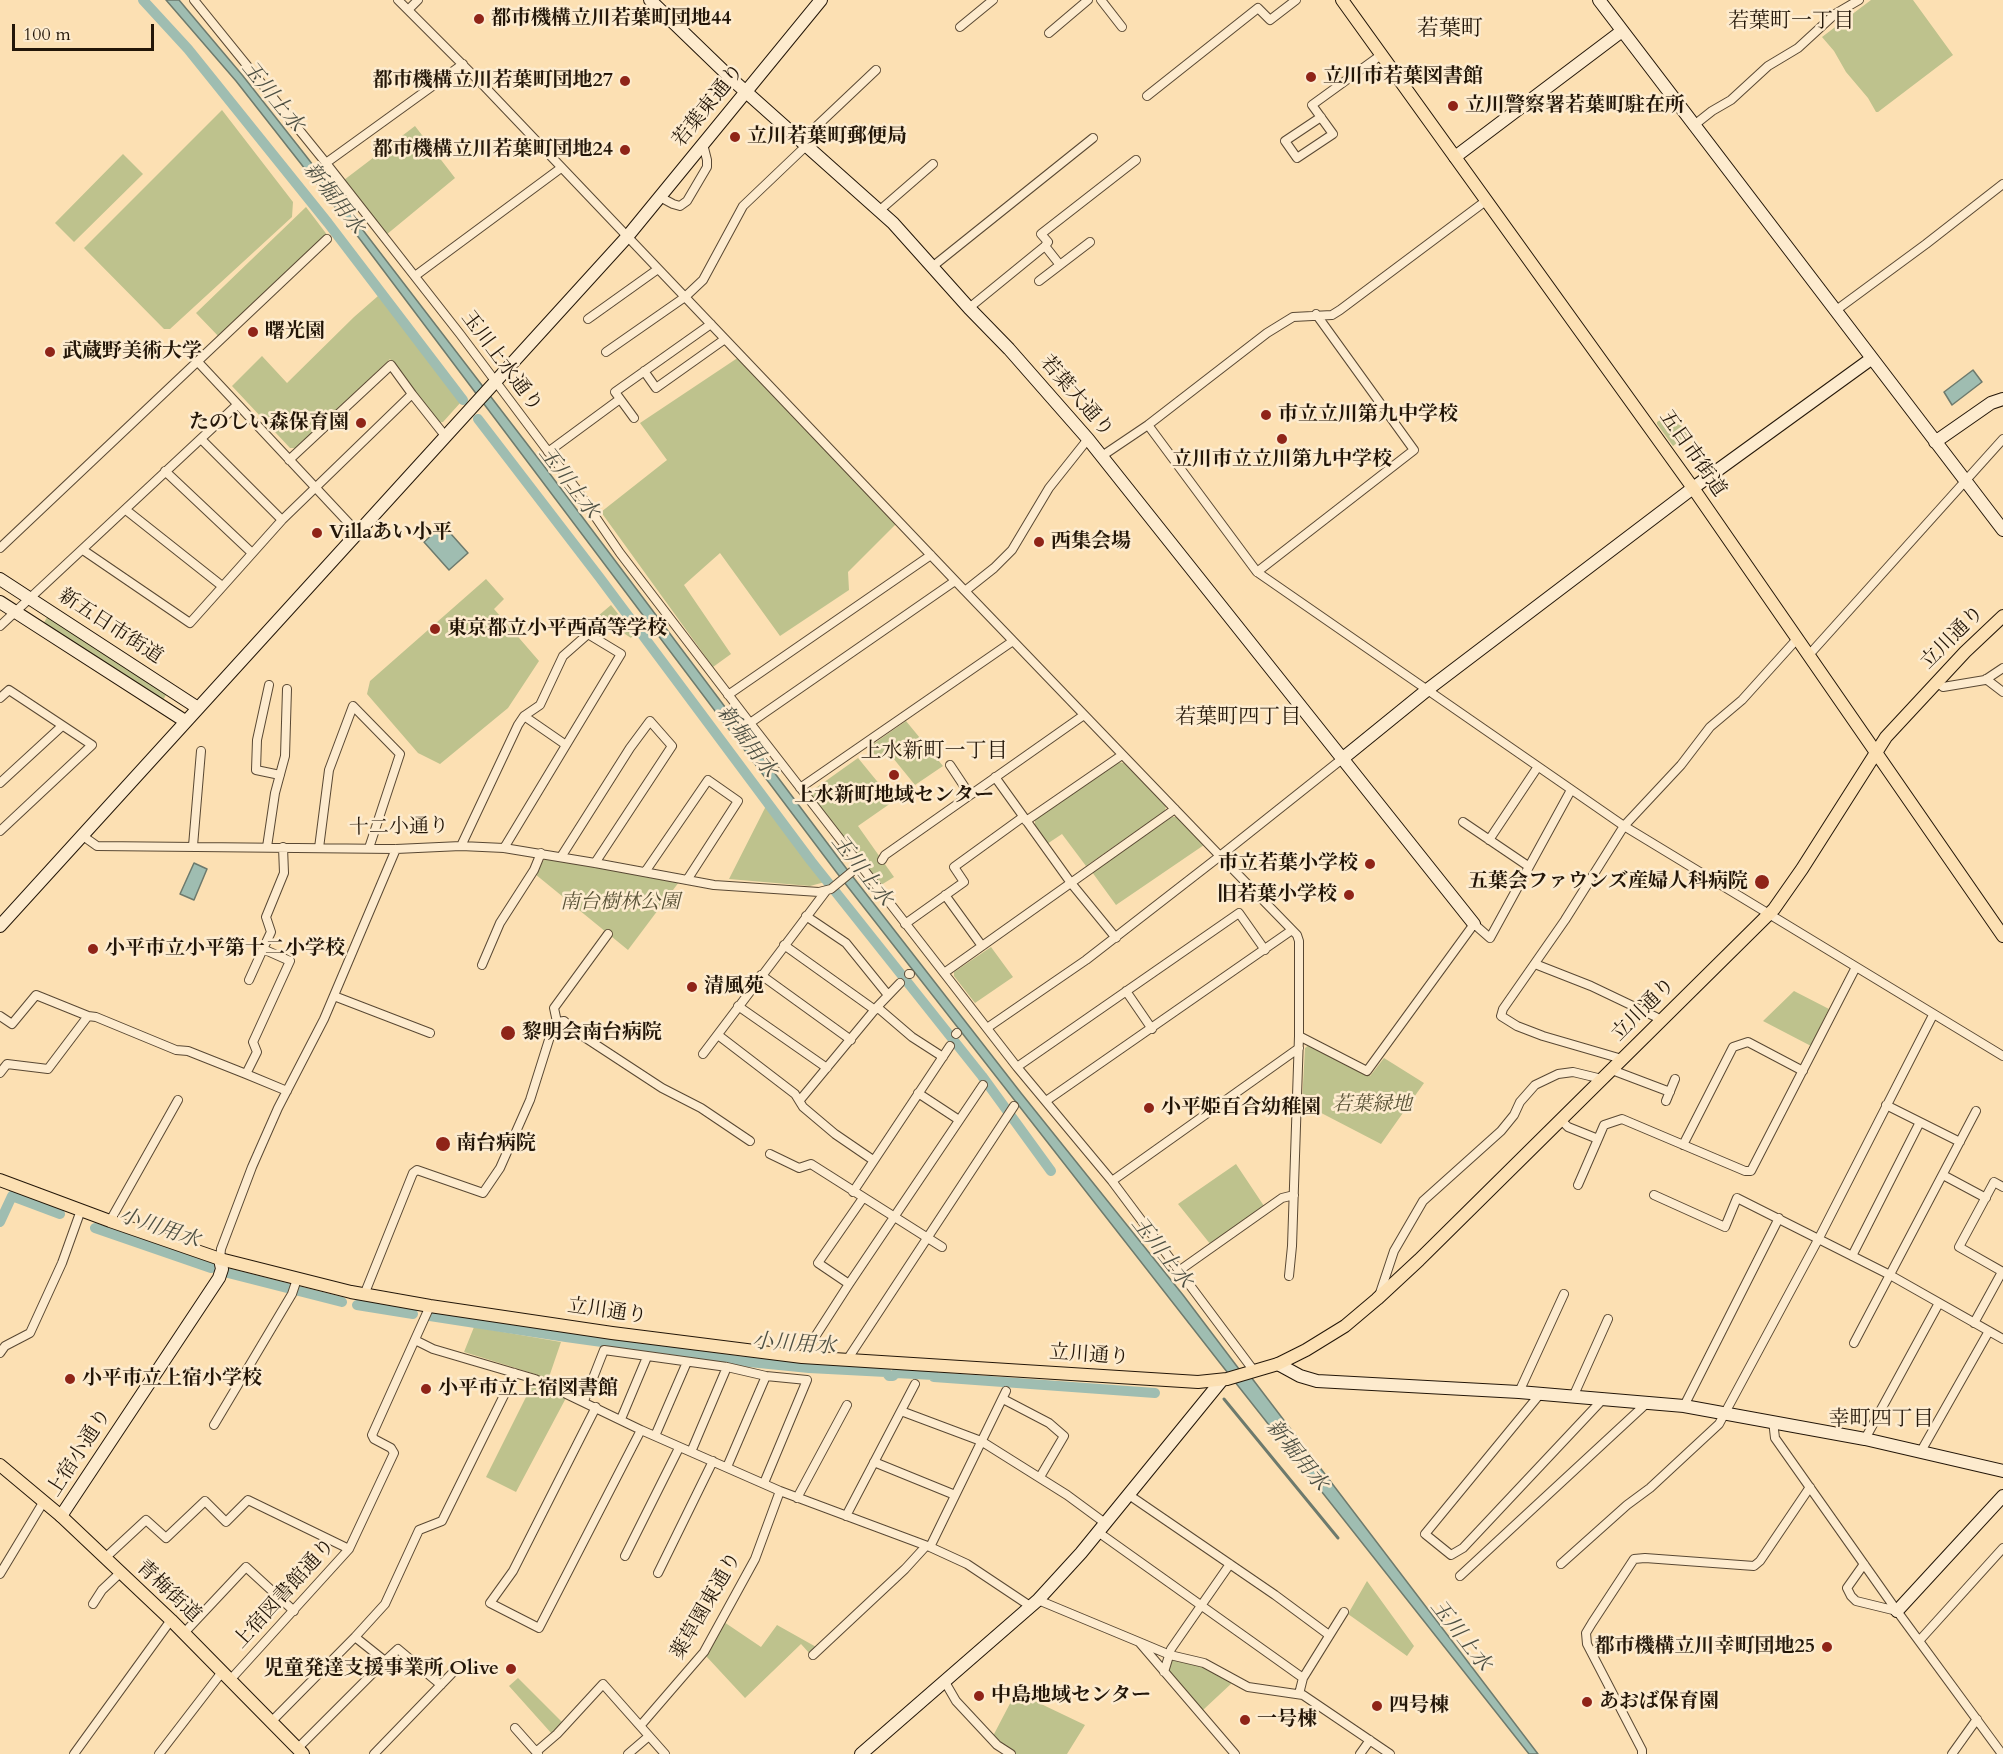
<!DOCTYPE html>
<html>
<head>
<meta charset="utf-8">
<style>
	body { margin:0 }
	#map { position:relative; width:2003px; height:1754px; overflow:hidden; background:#fce0b3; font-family:Cardo,serif }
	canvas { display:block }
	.scale { position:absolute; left:12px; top:24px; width:142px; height:27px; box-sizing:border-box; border:3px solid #231608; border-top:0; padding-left:8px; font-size:18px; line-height:21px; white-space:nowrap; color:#231608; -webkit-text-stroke:4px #fdebce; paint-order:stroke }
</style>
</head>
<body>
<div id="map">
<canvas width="2003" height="1754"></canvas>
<div class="scale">100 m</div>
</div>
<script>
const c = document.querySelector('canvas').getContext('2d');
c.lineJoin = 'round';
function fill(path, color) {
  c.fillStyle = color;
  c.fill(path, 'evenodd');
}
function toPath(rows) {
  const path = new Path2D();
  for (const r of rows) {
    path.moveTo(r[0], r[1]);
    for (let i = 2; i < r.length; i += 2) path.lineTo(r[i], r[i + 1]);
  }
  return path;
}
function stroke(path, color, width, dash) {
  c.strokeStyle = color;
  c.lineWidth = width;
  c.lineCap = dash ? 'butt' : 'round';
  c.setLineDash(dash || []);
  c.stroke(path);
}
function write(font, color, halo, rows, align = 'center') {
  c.font = font + ' Cardo,"Noto Serif JP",serif';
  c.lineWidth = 5;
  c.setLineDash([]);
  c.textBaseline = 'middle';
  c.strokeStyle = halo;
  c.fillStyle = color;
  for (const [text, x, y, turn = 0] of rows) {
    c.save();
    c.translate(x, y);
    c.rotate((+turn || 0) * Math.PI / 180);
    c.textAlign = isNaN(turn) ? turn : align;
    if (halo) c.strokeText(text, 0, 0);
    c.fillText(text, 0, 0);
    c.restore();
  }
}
fill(toPath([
	[1871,0,1913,0,1953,55,1878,112,1876,112,1868,98,1846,72,1834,51,1822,37],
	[222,110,293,202,292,217,170,329,164,329,84,248],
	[415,126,455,178,386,235,344,180],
	[123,154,143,174,74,242,55,223],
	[306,207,328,236,221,339,196,313],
	[378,296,461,402,443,422,438,423,390,359,296,448,290,448,232,386,262,356,287,383,354,317],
	[739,357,897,523,848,572,849,590,780,636,720,553,684,585,731,654,713,667,601,512,667,460,640,423],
	[1668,416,1673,422,1684,427,1689,434,1673,446,1657,424,1657,422,1665,417],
	[486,579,504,599,494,609,539,661,508,708,440,764,418,753,367,694,370,681],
	[611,605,634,634,631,638,598,616],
	[48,616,167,693,162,702,43,624],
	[906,721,943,766,915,785,893,758,889,760,883,753,876,757,869,747],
	[858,758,890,797,888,798,891,803,858,826,894,877,881,885,812,796,813,790],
	[1118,762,1124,763,1140,778,1166,806,1165,811,1086,866,1062,834,1047,844,1035,826,1035,820],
	[766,806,825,882,810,886,729,879],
	[1172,817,1177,817,1204,845,1116,905,1092,872],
	[545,858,679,882,628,950,535,874],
	[991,947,1013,977,975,1003,954,976,954,972],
	[1794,991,1829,1009,1811,1046,1763,1021],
	[1313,1042,1370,1076,1384,1058,1424,1083,1381,1144,1302,1103,1305,1048],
	[1236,1164,1264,1206,1211,1245,1178,1204],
	[474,1327,561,1342,548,1380,535,1374,464,1352],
	[533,1383,566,1398,516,1492,486,1477],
	[1367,1581,1414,1646,1407,1656,1348,1614],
	[724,1622,761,1647,777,1625,818,1648,810,1654,801,1644,745,1698,706,1656],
	[1172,1660,1188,1660,1209,1668,1233,1682,1203,1710,1168,1670],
	[518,1678,562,1722,552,1734,509,1686],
	[1016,1692,1085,1725,1067,1754,1016,1754,993,1736]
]), '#bec28d');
const water = toPath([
	[166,0,179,0,243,76,306,156,544,466,846,868,1021,1093,1183,1295,1245,1377,1251,1377,1538,1754,1529,1754,1220,1363,837,873,356,234,236,81,166,0],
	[1973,370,1982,382,1952,405,1944,392,1973,370],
	[443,525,468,553,449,570,424,542,443,525],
	[194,863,207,869,194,900,180,894,194,863]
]);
fill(water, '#9fbdb1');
stroke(water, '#6d7a6d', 1.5);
stroke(toPath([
	[1224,1399,1338,1538]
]), '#6d7a6d', 3);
stroke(toPath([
	[143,0,188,49,328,223,463,400],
	[478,419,600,578,811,861,982,1076,1051,1171],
	[0,1222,12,1196,60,1214],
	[95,1228,211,1268],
	[228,1273,342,1302],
	[357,1305,413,1314],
	[430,1316,566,1337,739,1361,809,1368,886,1372,889,1376,893,1376,896,1373,934,1375,934,1377,1155,1393]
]), '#9fbdb1', 10);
const street = toPath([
	[194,0,326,163,460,334,577,490,620,553,750,723,1017,1067,1112,1181,1254,1371],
	[398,0,485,87,965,591,994,568,1012,550,1049,488,1088,439],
	[1101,0,1122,27],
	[408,10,418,0],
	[960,27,993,0],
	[1049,33,1088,0],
	[1147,96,1258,8,1270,20,1296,0],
	[1321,117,1285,141,1297,158,1333,134,1312,105,1381,55],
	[1693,126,1712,111,1731,100,1768,66,1798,48,1835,14,1859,0],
	[802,140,876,70],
	[326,163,463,64],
	[660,197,673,204,680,206,687,201,707,167,707,160,703,144],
	[880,210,933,164],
	[1045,246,1060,265],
	[932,267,1093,138],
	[415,276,561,168],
	[1039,281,1090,242],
	[969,308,1045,246,1048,242,1041,234,1136,160],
	[1835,311,1926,244,2003,184],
	[1316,314,1414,450,1257,572,1624,826,2003,1056],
	[588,319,658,269],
	[606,352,685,297,703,280,743,206,807,145],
	[198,362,358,533],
	[644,371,656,388,725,339],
	[412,394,446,437],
	[634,418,615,392,711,324],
	[1148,425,1257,572],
	[201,439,282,520],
	[548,452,620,399],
	[1102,456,1148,425,1267,333,1293,317,1332,315,1340,310,1487,200],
	[165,471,252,553],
	[126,510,222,586],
	[0,548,327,239],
	[83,550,190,623,282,520,412,394,391,365,289,460],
	[965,591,1220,856,1086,960,987,1028],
	[0,626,237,405],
	[1808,656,2003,439],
	[1986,679,2003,692],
	[1937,682,1943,687,1985,680,2003,668],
	[269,685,257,740,256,770,280,775],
	[728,695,931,555],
	[0,698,9,690,92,745,0,831],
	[524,716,566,745],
	[750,723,955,581],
	[1342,759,1220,856,1297,935,1299,941,1299,1036,1367,1071,1474,924,1490,938,1571,790],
	[950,765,970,795],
	[995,777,1071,883,1116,938],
	[0,783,62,726],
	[800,788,1013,641],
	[1026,821,1122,755],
	[1463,822,1528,866],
	[83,836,97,846,396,849,461,846,504,848,595,863,714,885,819,892,831,889,860,865],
	[1489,840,1537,768],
	[193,846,201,751],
	[461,846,518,725,524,716,540,705,563,656,588,634,621,654,504,848],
	[267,847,275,793,285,756,287,689],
	[319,848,329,770,353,706,400,754,369,848],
	[561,857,630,748,650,721,672,746,595,863],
	[882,860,885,855,1084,715],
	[645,872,708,780,738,801,687,880],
	[945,895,982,946],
	[806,916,846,943,888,995],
	[905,924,964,882,954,867,1023,817],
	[784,945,875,1010],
	[1535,964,1591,986,1656,1017,1660,1021],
	[482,965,500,923,534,870,541,853],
	[944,973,1175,809],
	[909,974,910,974],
	[761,975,851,1040],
	[249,980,263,949],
	[1126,991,1152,1029],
	[334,996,430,1033],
	[738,1006,827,1068],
	[877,1007,912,1037,943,1057],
	[0,1016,12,1024,36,995,88,1016,96,1017,176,1050,188,1051,246,1074,287,1091],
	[557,1022,554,1008,608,934],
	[956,1034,957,1033],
	[718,1035,795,1094,803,1107,835,1134,873,1160],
	[703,1054,826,891],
	[1622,1059,1543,1036,1517,1026,1501,1016,1503,1009,1565,920,1624,826,1681,765,1710,727,1742,700,1797,639],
	[1017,1067,1239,913,1265,950],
	[1612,1070,1670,1092],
	[0,1073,7,1064,48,1069,88,1016],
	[246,1074,257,1052,253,1042,290,961,263,949,271,932,266,917,284,873,283,847],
	[918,1093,959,1120],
	[800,1100,877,1007,900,983],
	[1046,1101,1292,930],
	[1666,1101,1675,1079],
	[1886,1105,1960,1142],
	[1561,1120,1568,1127,1598,1139,1604,1125,1622,1119,1745,1171,1751,1171,1856,967],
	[1683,1145,1733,1047,1748,1042,1803,1071],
	[770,1154,799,1168,811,1164,942,1247],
	[1943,1175,1986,1198],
	[1112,1181,1299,1048],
	[1578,1185,1598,1139],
	[2003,1187,1994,1182,1959,1247,2003,1272],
	[853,1192,950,1046],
	[1654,1195,1725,1227,1737,1198,1890,1275,2003,1339],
	[110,1221,178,1100],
	[1852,1256,1920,1122],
	[220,1259,221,1249,252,1167,278,1108,324,1019,396,849],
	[1180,1270,1282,1198,1294,1195],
	[1289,1276,1292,1246,1299,1036],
	[849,1284,818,1263,863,1198],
	[364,1295,413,1173,417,1170,483,1193,500,1168,530,1100,553,1027,557,1022,564,1021,575,1031,662,1088,701,1108,750,1141],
	[1379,1296,1394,1251,1423,1201,1501,1131,1514,1115,1520,1102,1535,1085,1558,1074,1573,1072,1602,1079],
	[1974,1323,2002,1272],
	[415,1340,433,1349,535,1379,641,1430,780,1491,930,1547,967,1564,1030,1606],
	[1854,1343,1976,1111],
	[0,1353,5,1346,30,1333,62,1263,81,1210],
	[802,1357,849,1284,983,1085],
	[847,1360,1014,1106],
	[1519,1392,1564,1294],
	[1540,1394,1425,1534,1451,1555,1463,1548,1604,1398],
	[1573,1397,1608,1319],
	[1003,1399,1049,1423,1064,1436,1040,1477],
	[584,1401,604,1350,727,1367,766,1376,807,1380,764,1483],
	[1684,1406,1779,1218],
	[596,1407,513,1571,490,1603,539,1628,641,1430],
	[901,1411,981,1441,1067,1495,1105,1523],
	[621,1419,647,1357],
	[1773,1421,1775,1438,1897,1611,2002,1754],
	[214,1425,292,1294,297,1279],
	[655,1436,687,1362],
	[1865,1439,1939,1303],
	[691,1452,727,1367],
	[1920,1453,1989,1331],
	[874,1462,955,1495],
	[727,1467,766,1376],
	[1129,1495,1275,1595,1329,1635],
	[797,1498,847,1405],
	[846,1516,915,1384],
	[1098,1532,1303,1678],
	[930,1547,1006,1391],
	[625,1556,679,1448],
	[105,1558,146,1520,166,1538,205,1501,226,1522,248,1500,349,1549],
	[1561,1564,1627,1505,1650,1488,1719,1424,1819,1238,1933,1015],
	[1864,1564,1847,1588,1851,1596,1856,1601,1897,1611],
	[658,1573,713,1461],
	[0,1574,44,1501],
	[1460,1576,1648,1402],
	[1038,1600,1139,1642,1235,1754],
	[93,1604,102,1590,120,1573],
	[184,1633,246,1567,294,1611],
	[1919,1641,2003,1548],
	[1139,1642,1170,1655,1204,1663,1248,1687,1303,1695,1390,1754],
	[813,1655,905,1569,926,1546],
	[385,1661,398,1649,441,1685],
	[1164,1672,1171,1649,1230,1564],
	[231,1679,349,1549,394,1453,391,1448,374,1439,372,1435,430,1306],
	[945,1682,956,1701,997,1745,1011,1754],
	[1299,1694,1303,1678,1344,1612],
	[271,1722,355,1637,385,1604,419,1530,442,1521,515,1373],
	[641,1725,704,1652,755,1559,780,1491],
	[515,1728,538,1754],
	[298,1748,385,1661,355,1637],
	[536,1752,557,1734,603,1684,665,1754],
	[74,1754,171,1620],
	[159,1754,222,1672],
	[374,1754,461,1664],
	[628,1754,649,1736],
	[1360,1754,1370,1740],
	[1642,1754,1642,1750,1587,1644,1586,1633,1592,1623,1634,1559,1645,1558,1754,1566,1760,1561,1810,1487],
	[1952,1754,1977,1719]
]);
const secondary = toPath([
	[650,0,736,83,893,223,969,308,1009,349,1088,439,1474,924],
	[1599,0,2003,530],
	[1455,157,1622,31],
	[1935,442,1991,403,2003,399],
	[0,579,198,708],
	[0,602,185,721],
	[1342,759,1427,690,1693,488,1871,359],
	[0,926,627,237,821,0],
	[1278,1364,1300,1376,1317,1381,1519,1392,1684,1406,1865,1439,2003,1471],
	[61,1516,219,1278,222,1269,220,1259],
	[1897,1611,2003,1496],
	[861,1754,1038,1600,1081,1553,1222,1380]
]);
const primary = toPath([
	[1342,0,1693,488,2003,936],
	[0,1180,110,1221,220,1259,351,1292,430,1306,612,1333,802,1357,1198,1382,1227,1379,1278,1364,1306,1350,1345,1326,1377,1299,1419,1260,1774,909,1802,869,1886,737,1965,652,2003,616],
	[0,1465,61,1516,171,1620,303,1754]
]);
stroke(street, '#594833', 10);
stroke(secondary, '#231608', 14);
stroke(primary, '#231608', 14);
stroke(street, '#fdebce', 8);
stroke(secondary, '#fdebce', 12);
stroke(primary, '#fce0b3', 12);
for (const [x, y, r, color] of [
	[479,19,6,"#8f2418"],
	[1311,77,6,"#8f2418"],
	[625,81,6,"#8f2418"],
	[1453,106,6,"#8f2418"],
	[735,137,6,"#8f2418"],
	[625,150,6,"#8f2418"],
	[253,332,6,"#8f2418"],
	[50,352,6,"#8f2418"],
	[1266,415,6,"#8f2418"],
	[361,423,6,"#8f2418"],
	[1282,439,6,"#8f2418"],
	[317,533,6,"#8f2418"],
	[1039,542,6,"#8f2418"],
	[435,629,6,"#8f2418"],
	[894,775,6,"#8f2418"],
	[1370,864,6,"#8f2418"],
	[1762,882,8,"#8f2418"],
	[1349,895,6,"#8f2418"],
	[93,949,6,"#8f2418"],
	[692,987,6,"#8f2418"],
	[508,1033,8,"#8f2418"],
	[1149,1108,6,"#8f2418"],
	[443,1144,8,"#8f2418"],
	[70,1379,6,"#8f2418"],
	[426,1389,6,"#8f2418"],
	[1827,1647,6,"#8f2418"],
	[511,1669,6,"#8f2418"],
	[979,1696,6,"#8f2418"],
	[1587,1702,6,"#8f2418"],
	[1377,1706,6,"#8f2418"],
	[1245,1720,6,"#8f2418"]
]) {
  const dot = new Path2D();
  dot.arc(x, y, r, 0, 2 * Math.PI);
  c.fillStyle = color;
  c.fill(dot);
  stroke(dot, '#fdebce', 2);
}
write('bold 20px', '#231608', '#fdebce', [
	["都市機構立川若葉町団地44",491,19],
	["立川市若葉図書館",1323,77],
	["都市機構立川若葉町団地27",613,81,"right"],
	["立川警察署若葉町駐在所",1465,106],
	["立川若葉町郵便局",747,137],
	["都市機構立川若葉町団地24",613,150,"right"],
	["曙光園",265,332],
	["武蔵野美術大学",62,352],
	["市立立川第九中学校",1278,415],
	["たのしい森保育園",349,423,"right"],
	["立川市立立川第九中学校",1282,460,"center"],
	["Villaあい小平",329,533],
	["西集会場",1051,542],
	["東京都立小平西高等学校",447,629],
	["上水新町地域センター",894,796,"center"],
	["市立若葉小学校",1358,864,"right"],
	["五葉会ファウンズ産婦人科病院",1748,882,"right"],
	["旧若葉小学校",1337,895,"right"],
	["小平市立小平第十二小学校",105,949],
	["清風苑",704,987],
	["黎明会南台病院",522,1033],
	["小平姫百合幼稚園",1161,1108],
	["南台病院",456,1144],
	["小平市立上宿小学校",82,1379],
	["小平市立上宿図書館",438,1389],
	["都市機構立川幸町団地25",1815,1647,"right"],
	["児童発達支援事業所 Olive",499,1669,"right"],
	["中島地域センター",991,1696],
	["あおば保育園",1599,1702],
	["四号棟",1389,1706],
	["一号棟",1257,1720]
], 'left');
write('20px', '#231608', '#fdebce', [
	["若葉東通り",709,106,-51],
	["玉川上水通り",501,362,53],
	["若葉大通り",1076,397,49],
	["五日市街道",1692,454,55],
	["新五日市街道",110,627,33],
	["立川通り",1953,638,-45],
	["十二小通り",399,828,-1],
	["立川通り",1644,1010,-45],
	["立川通り",607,1312,8],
	["立川通り",1089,1356,4],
	["上宿小通り",80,1453,-57],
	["青梅街道",168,1592,43],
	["上宿図書館通り",285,1594,-48],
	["薬草園東通り",707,1606,-60]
]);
write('italic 20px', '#595237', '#fdebce', [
	["南台樹林公園",620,903],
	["若葉緑地",1372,1105]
]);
write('21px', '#231608', '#fdebce', [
	["若葉町一丁目",1791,22],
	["若葉町四丁目",1238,718],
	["上水新町一丁目",934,752],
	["幸町四丁目",1881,1420]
]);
write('italic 21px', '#4e5043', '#fdebce', [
	["玉川上水",272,97,51],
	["新堀用水",333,199,52],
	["玉川上水",568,483,53],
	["新堀用水",746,742,53],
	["玉川上水",861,871,52],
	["小川用水",159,1229,19],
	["玉川上水",1161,1253,52],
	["小川用水",794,1345,4],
	["新堀用水",1296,1456,51],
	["玉川上水",1460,1636,52]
]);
write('22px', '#231608', '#fdebce', [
	["若葉町",1450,30]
]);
</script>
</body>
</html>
